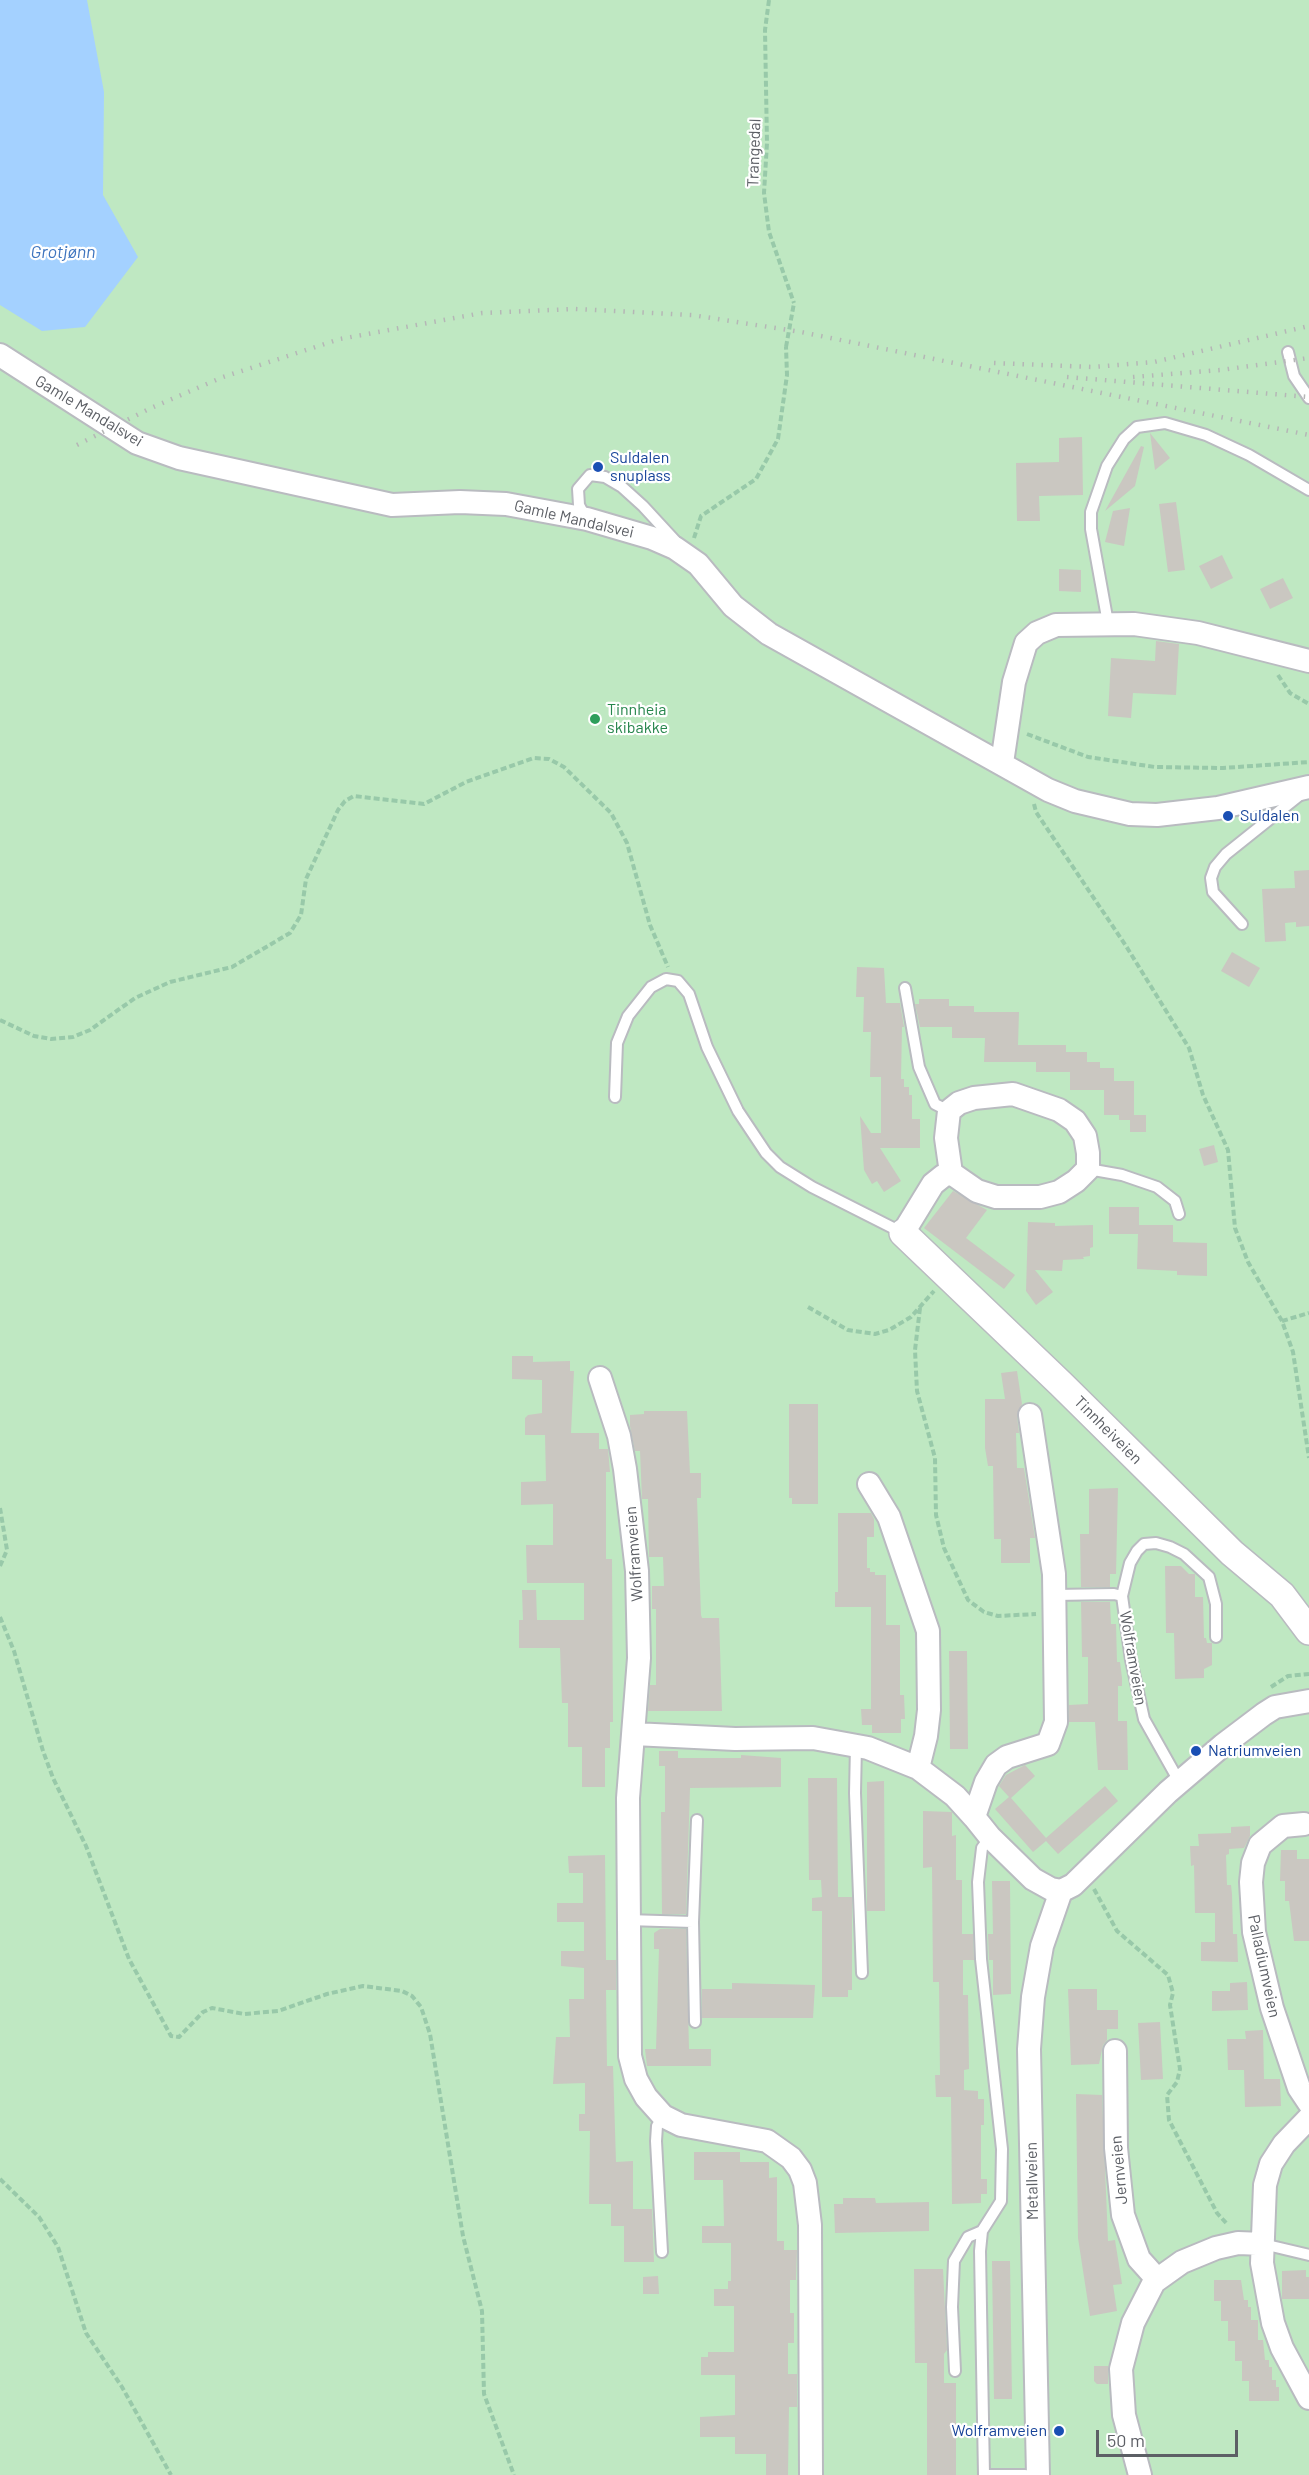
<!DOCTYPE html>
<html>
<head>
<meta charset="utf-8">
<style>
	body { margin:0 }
	#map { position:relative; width:1309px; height:2475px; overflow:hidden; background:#efede4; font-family:Barlow,sans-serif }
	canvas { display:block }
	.scale { position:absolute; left:1096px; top:2430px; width:142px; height:27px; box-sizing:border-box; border:3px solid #5c5f65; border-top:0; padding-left:8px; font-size:18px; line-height:21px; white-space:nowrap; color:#5c5f65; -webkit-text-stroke:4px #fff; paint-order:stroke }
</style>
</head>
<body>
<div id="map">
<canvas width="1309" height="2475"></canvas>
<div class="scale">50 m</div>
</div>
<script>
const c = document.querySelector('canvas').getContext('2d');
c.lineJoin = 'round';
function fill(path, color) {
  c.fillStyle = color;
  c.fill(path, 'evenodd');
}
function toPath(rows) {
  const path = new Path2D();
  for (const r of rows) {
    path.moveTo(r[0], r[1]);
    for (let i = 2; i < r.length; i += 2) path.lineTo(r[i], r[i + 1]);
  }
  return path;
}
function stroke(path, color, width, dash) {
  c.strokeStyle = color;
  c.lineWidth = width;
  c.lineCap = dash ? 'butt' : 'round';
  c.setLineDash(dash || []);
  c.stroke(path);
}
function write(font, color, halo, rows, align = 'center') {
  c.font = font + ' Barlow,sans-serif';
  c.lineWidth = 4.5;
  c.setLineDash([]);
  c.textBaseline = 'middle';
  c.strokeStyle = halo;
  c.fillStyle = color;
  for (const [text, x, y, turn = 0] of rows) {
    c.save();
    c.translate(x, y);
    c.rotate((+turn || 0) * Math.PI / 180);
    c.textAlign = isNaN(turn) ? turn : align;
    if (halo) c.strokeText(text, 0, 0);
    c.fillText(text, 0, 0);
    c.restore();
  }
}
fill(toPath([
	[0,0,1309,0,1309,2475,0,2475]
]), '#bfe8c2');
fill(toPath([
	[0,0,87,0,104,92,103,195,138,257,85,327,42,331,0,305]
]), '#a4d1ff');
fill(toPath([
	[1150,433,1170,458,1155,470],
	[1082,437,1083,495,1039,496,1040,521,1017,521,1016,463,1059,462,1059,438],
	[1141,446,1144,447,1135,486,1105,511],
	[1176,502,1185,570,1168,572,1159,504],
	[1130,508,1124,546,1105,542,1113,511],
	[1222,555,1233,578,1211,589,1199,566],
	[1059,569,1081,570,1081,592,1059,591],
	[1283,578,1293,598,1270,609,1260,589],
	[1156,641,1179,644,1176,695,1133,693,1131,718,1108,716,1111,658,1155,661],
	[1309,870,1309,926,1296,927,1296,922,1285,923,1286,941,1265,942,1262,889,1295,888,1294,871],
	[1232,952,1260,968,1249,987,1221,971],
	[857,967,884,968,886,1003,900,1003,904,1027,902,1027,901,1079,904,1079,904,1087,909,1087,909,1095,912,1095,912,1119,920,1119,920,1148,880,1148,901,1181,884,1192,877,1181,872,1184,864,1170,860,1116,871,1133,881,1133,881,1077,870,1077,871,1032,863,1032,864,997,856,997],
	[919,999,949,999,949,1006,974,1006,974,1012,1019,1012,1018,1045,1066,1045,1066,1052,1087,1052,1087,1062,1100,1062,1100,1068,1114,1068,1114,1081,1134,1081,1134,1115,1146,1115,1146,1132,1130,1132,1130,1120,1119,1120,1119,1115,1104,1115,1104,1090,1070,1090,1070,1072,1036,1072,1036,1062,984,1062,985,1038,952,1038,952,1027,920,1027,915,1004,919,1004],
	[1214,1145,1218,1162,1204,1166,1199,1149],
	[953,1191,987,1210,966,1238,1015,1275,1004,1289,924,1228],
	[1109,1207,1139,1207,1139,1225,1173,1225,1173,1242,1207,1243,1207,1276,1177,1275,1177,1271,1137,1269,1138,1234,1109,1234],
	[1028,1222,1055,1223,1055,1226,1093,1225,1093,1247,1090,1248,1090,1256,1083,1257,1084,1259,1063,1260,1062,1271,1035,1270,1053,1292,1036,1305,1026,1291],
	[512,1356,533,1356,533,1362,570,1361,570,1371,574,1371,571,1433,599,1433,599,1449,608,1449,610,1472,606,1472,606,1559,612,1559,613,1722,610,1722,610,1748,605,1748,605,1787,582,1787,582,1747,568,1747,568,1703,562,1703,560,1648,519,1648,519,1620,523,1620,522,1590,536,1590,537,1620,584,1620,584,1583,527,1583,526,1545,553,1545,553,1504,521,1505,521,1482,546,1481,545,1435,525,1435,525,1418,528,1415,542,1413,542,1380,512,1379],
	[1017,1371,1022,1404,1017,1416,1019,1433,1016,1433,1017,1468,1024,1468,1035,1538,1030,1538,1030,1563,1001,1563,1001,1539,994,1539,993,1466,988,1466,985,1448,985,1399,1005,1399,1001,1373],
	[789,1404,818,1404,818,1504,792,1504,792,1498,789,1498],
	[644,1411,687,1411,690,1473,701,1473,701,1498,697,1498,701,1615,702,1618,719,1618,722,1711,648,1711,650,1685,656,1685,656,1609,652,1609,652,1586,664,1586,663,1557,649,1557,648,1499,642,1499,640,1451,635,1451,630,1426,630,1415,644,1414],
	[1118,1488,1116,1574,1110,1574,1110,1587,1081,1587,1080,1534,1089,1534,1089,1489],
	[838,1513,871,1513,874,1519,874,1537,867,1537,867,1568,870,1568,870,1572,875,1572,875,1575,886,1575,886,1625,900,1625,900,1695,904,1695,905,1719,901,1719,901,1733,872,1733,872,1725,862,1725,861,1709,871,1709,871,1607,835,1607,835,1592,838,1592],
	[1165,1566,1181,1566,1189,1574,1195,1574,1195,1597,1203,1597,1204,1638,1206,1638,1207,1643,1212,1643,1212,1665,1204,1669,1204,1678,1175,1679,1174,1633,1166,1633],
	[1081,1602,1110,1602,1111,1624,1116,1624,1117,1662,1120,1662,1122,1678,1122,1686,1118,1686,1118,1721,1127,1721,1128,1770,1098,1770,1095,1722,1069,1722,1069,1705,1088,1704,1088,1657,1082,1657],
	[949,1651,967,1651,968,1749,950,1749],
	[659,1751,678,1751,678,1758,741,1758,741,1755,781,1758,781,1787,690,1788,686,1914,662,1914,661,1812,665,1812,665,1766,659,1766],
	[1025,1765,1035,1776,1011,1798,1046,1838,1105,1786,1118,1801,1058,1854,1046,1841,1033,1852,995,1809,1009,1797,999,1786,1006,1775],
	[808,1778,837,1778,838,1897,852,1897,852,1990,848,1990,848,1997,822,1997,822,1911,812,1911,812,1898,822,1897,821,1880,809,1880],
	[884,1781,885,1911,867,1911,867,1782],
	[923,1811,952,1812,952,1836,956,1835,956,1880,962,1880,962,1934,973,1934,974,1960,963,1960,963,1995,968,1995,969,2069,964,2070,964,2090,978,2091,978,2099,984,2099,984,2125,981,2125,981,2179,987,2179,987,2194,981,2194,981,2203,952,2204,951,2097,936,2097,935,2075,940,2075,939,1982,933,1982,932,1867,923,1868],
	[1250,1826,1250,1836,1244,1848,1229,1849,1229,1854,1226,1855,1227,1885,1231,1885,1232,1894,1233,1934,1237,1934,1238,1962,1201,1961,1201,1942,1215,1942,1215,1913,1195,1913,1194,1865,1191,1866,1190,1846,1199,1846,1198,1834,1231,1833,1231,1827],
	[1281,1850,1297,1850,1297,1859,1309,1859,1309,1941,1294,1941,1289,1901,1285,1901,1285,1881,1280,1881],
	[605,1855,606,1960,616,1960,616,1990,606,1990,607,2066,613,2066,616,2162,633,2161,633,2209,652,2209,654,2262,624,2262,624,2226,611,2226,611,2204,589,2204,590,2131,579,2131,579,2114,585,2114,585,2083,553,2084,556,2037,570,2037,569,1999,584,1999,584,1968,561,1966,561,1951,584,1951,584,1922,557,1922,557,1903,583,1903,583,1873,569,1873,568,1856],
	[992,1881,1010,1881,1011,1994,993,1995,993,1960,989,1960,988,1934,993,1934],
	[660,1929,686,1929,689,2049,711,2049,711,2066,647,2066,645,2049,656,2049,659,1949,654,1949,654,1933],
	[1247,1982,1248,2010,1212,2011,1212,1991,1230,1991,1230,1983],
	[732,1983,815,1985,813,2018,702,2018,702,1989,732,1989],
	[1068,1989,1097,1989,1097,2010,1118,2010,1118,2029,1107,2029,1107,2040,1103,2045,1099,2064,1071,2065],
	[1160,2022,1163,2079,1141,2080,1138,2023],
	[1263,2030,1264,2079,1280,2079,1281,2106,1245,2107,1244,2070,1228,2070,1227,2039,1246,2039,1245,2031],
	[1076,2094,1102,2095,1108,2241,1115,2240,1122,2284,1113,2285,1117,2311,1090,2316,1078,2238],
	[694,2152,740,2152,740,2162,769,2162,769,2178,777,2177,777,2241,784,2241,784,2250,797,2250,796,2280,790,2280,790,2313,794,2313,794,2343,788,2343,788,2374,797,2374,797,2407,789,2407,788,2475,766,2475,766,2454,735,2454,735,2437,700,2437,700,2417,735,2415,735,2375,701,2375,701,2357,708,2357,708,2352,734,2352,734,2306,714,2306,714,2289,728,2289,728,2281,731,2281,731,2243,702,2243,702,2226,724,2226,723,2180,694,2180],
	[843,2198,875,2198,876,2203,929,2202,929,2231,835,2233,834,2204,843,2204],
	[992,2261,1010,2261,1012,2399,994,2399],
	[914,2269,943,2269,947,2350,944,2354,944,2383,956,2383,956,2475,927,2475,927,2363,915,2363],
	[1306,2270,1306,2277,1309,2277,1309,2299,1282,2299,1282,2271],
	[658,2276,659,2294,643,2294,643,2277],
	[1214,2280,1241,2280,1244,2300,1248,2300,1248,2307,1251,2307,1251,2320,1258,2320,1258,2340,1263,2340,1265,2360,1269,2360,1269,2367,1272,2367,1272,2380,1276,2380,1276,2387,1279,2387,1279,2401,1249,2401,1249,2381,1242,2381,1242,2361,1235,2361,1235,2341,1228,2341,1228,2321,1221,2321,1221,2301,1214,2301],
	[1094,2366,1108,2366,1108,2384,1097,2384,1094,2381]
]), '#cac7c1');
const service = toPath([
	[1288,352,1294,376,1309,398],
	[586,518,579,505,578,489,590,475,605,477,622,487,643,506,678,544],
	[1108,623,1091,529,1091,512,1107,466,1124,439,1137,427,1165,423,1206,435,1249,455,1309,490],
	[1242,924,1213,892,1211,878,1215,867,1226,854,1301,794],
	[905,988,919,1067,935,1104,949,1111],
	[615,1097,617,1043,628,1016,651,987,666,979,678,981,689,994,707,1047,738,1111,766,1153,780,1167,812,1187,903,1233],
	[1088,1169,1122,1175,1157,1187,1175,1201,1179,1214],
	[1055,1595,1114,1594,1122,1596,1131,1660,1144,1719,1180,1783],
	[1122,1596,1130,1563,1137,1551,1144,1544,1156,1543,1170,1547,1184,1554,1209,1577,1216,1604,1216,1637],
	[856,1745,855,1793,862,1973],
	[627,1920,693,1922,695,2022],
	[693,1922,697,1820],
	[1263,2244,1309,2255],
	[662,2252,656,2141,657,2126,663,2116],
	[955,2371,952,2307,954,2261,968,2237,982,2231],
	[984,2475,980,2251,982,2231,1001,2201,1002,2149,981,1959,978,1882,982,1848,990,1837],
	[988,2475,1025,2475]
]);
const minor = toPath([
	[0,355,137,443,179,458,392,505,460,502,506,504,587,519,652,538,675,548,698,564,733,606,769,634,1048,790,1075,801,1130,814,1157,815,1218,808,1309,787],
	[1002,763,1014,682,1026,643,1037,633,1056,625,1134,624,1198,633,1309,661],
	[1013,1094,1059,1110,1075,1121,1085,1136,1088,1153,1088,1169,1076,1181,1059,1192,1040,1197,996,1197,977,1191,951,1173,946,1138,949,1111,959,1103,974,1098,1013,1094],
	[903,1233,933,1184,943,1176,951,1173],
	[600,1378,619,1436,625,1469,637,1571,639,1658,628,1798,630,2056,636,2079,646,2097,663,2116,681,2125,767,2141,791,2158,800,2170,805,2183,810,2225,811,2475],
	[869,1484,889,1517,928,1631,929,1710,926,1736,918,1768],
	[634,1734,735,1739,813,1738,868,1748,918,1768,955,1796,974,1817,986,1782,996,1765,1007,1757,1048,1744,1056,1722,1054,1574,1030,1415],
	[974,1817,990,1837,1033,1879,1051,1889,1061,1891],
	[1304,1824,1283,1826,1260,1845,1253,1863,1251,1882,1254,1932,1272,2008,1299,2088,1309,2103],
	[1115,2051,1116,2148,1123,2215,1139,2259,1157,2279],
	[1309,2118,1284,2144,1271,2164,1265,2185,1262,2263,1273,2323,1282,2348,1309,2398],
	[1038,2475,1029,2049,1033,1997,1042,1946,1061,1891,1073,1885,1168,1792,1223,1745,1264,1714,1275,1707,1309,1701],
	[1140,2475,1124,2415,1121,2369,1133,2323,1154,2282,1182,2262,1216,2248,1238,2243,1263,2244]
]);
const tertiary = toPath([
	[903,1233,1061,1384,1232,1553,1282,1595,1309,1631]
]);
stroke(service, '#b9bbc0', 14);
stroke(minor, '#b9bbc0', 26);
stroke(tertiary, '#b9bbc0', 30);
stroke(toPath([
	[769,0,765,30,767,143,764,193,769,232,794,303],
	[694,538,701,516,756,479,778,439,787,375,786,347],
	[1278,675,1290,693,1309,704],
	[1027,734,1088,757,1155,767,1223,768,1309,762],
	[1034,804,1036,812,1126,946,1189,1048,1203,1095,1228,1150,1235,1228,1248,1262,1282,1321,1293,1352,1309,1458],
	[0,1020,34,1036,51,1039,73,1037,90,1030,135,998,170,982,232,967,290,933,301,915,306,879,338,810,345,801,354,796,424,804,466,782,534,758,549,759,564,767,611,813,627,843,650,925,668,967],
	[808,1307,848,1330,875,1334,889,1330,911,1317,934,1291],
	[920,1308,915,1350,917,1391,935,1458,936,1515,944,1548,968,1600,984,1612,998,1616,1036,1614],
	[1282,1321,1309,1313],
	[0,1508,7,1550,0,1566],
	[0,1617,14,1651,43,1751,53,1778,86,1846,129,1959,171,2036,179,2037,203,2012,212,2008,244,2014,278,2011,327,1994,363,1986,402,1991,412,1996,421,2007,430,2034,463,2236,482,2311,484,2394,514,2475],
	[1271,1687,1288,1676,1309,1674],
	[1094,1889,1117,1931,1168,1975,1173,1993,1170,2005,1180,2069,1177,2082,1167,2095,1169,2120,1217,2213,1228,2225],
	[0,2179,39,2217,58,2247,86,2333,122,2387,171,2475]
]), '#98c9a9', 4, [6, 3]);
stroke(service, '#fff', 10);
stroke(minor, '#fff', 22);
stroke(tertiary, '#fff', 27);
stroke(toPath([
	[994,363,1093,367,1154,362,1309,326],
	[1067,377,1309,397],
	[1133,377,1221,370,1309,358],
	[77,445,151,408,223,377,340,339,482,313,575,309,692,315,801,332,1309,435]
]), '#b5b6b6', 4.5, [1.5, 8]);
stroke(toPath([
	[786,347,794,303]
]), '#98c9a9', 4, [6, 3]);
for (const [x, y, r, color] of [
	[598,467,6,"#1a4fb4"],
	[595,719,6,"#2e9e5b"],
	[1228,816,6,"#1a4fb4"],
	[1196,1751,6,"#1a4fb4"],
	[1059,2431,6,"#1a4fb4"]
]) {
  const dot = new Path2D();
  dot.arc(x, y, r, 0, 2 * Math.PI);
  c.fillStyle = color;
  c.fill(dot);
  stroke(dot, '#fff', 2);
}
write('16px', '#5c5f65', '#fff', [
	["Trangedal",754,153,-88],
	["Gamle Mandalsvei",89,411,31],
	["Gamle Mandalsvei",574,519,13],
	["Tinnheiveien",1108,1430,45],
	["Wolframveien",634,1554,-94],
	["Wolframveien",1133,1658,80],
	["Palladiumveien",1264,1966,78],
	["Jernveien",1119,2170,-95],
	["Metallveien",1032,2181,-91]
]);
write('16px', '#164399', '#fff', [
	["Suldalen",610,458],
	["snuplass",610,476],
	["Suldalen",1240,816],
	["Natriumveien",1208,1751],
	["Wolframveien",1047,2431,"right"]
], 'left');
write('16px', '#27864d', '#fff', [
	["Tinnheia",607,710],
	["skibakke",607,728]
], 'left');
write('italic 18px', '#3f75bf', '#fff', [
	["Grotjønn",63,252]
]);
</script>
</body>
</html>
